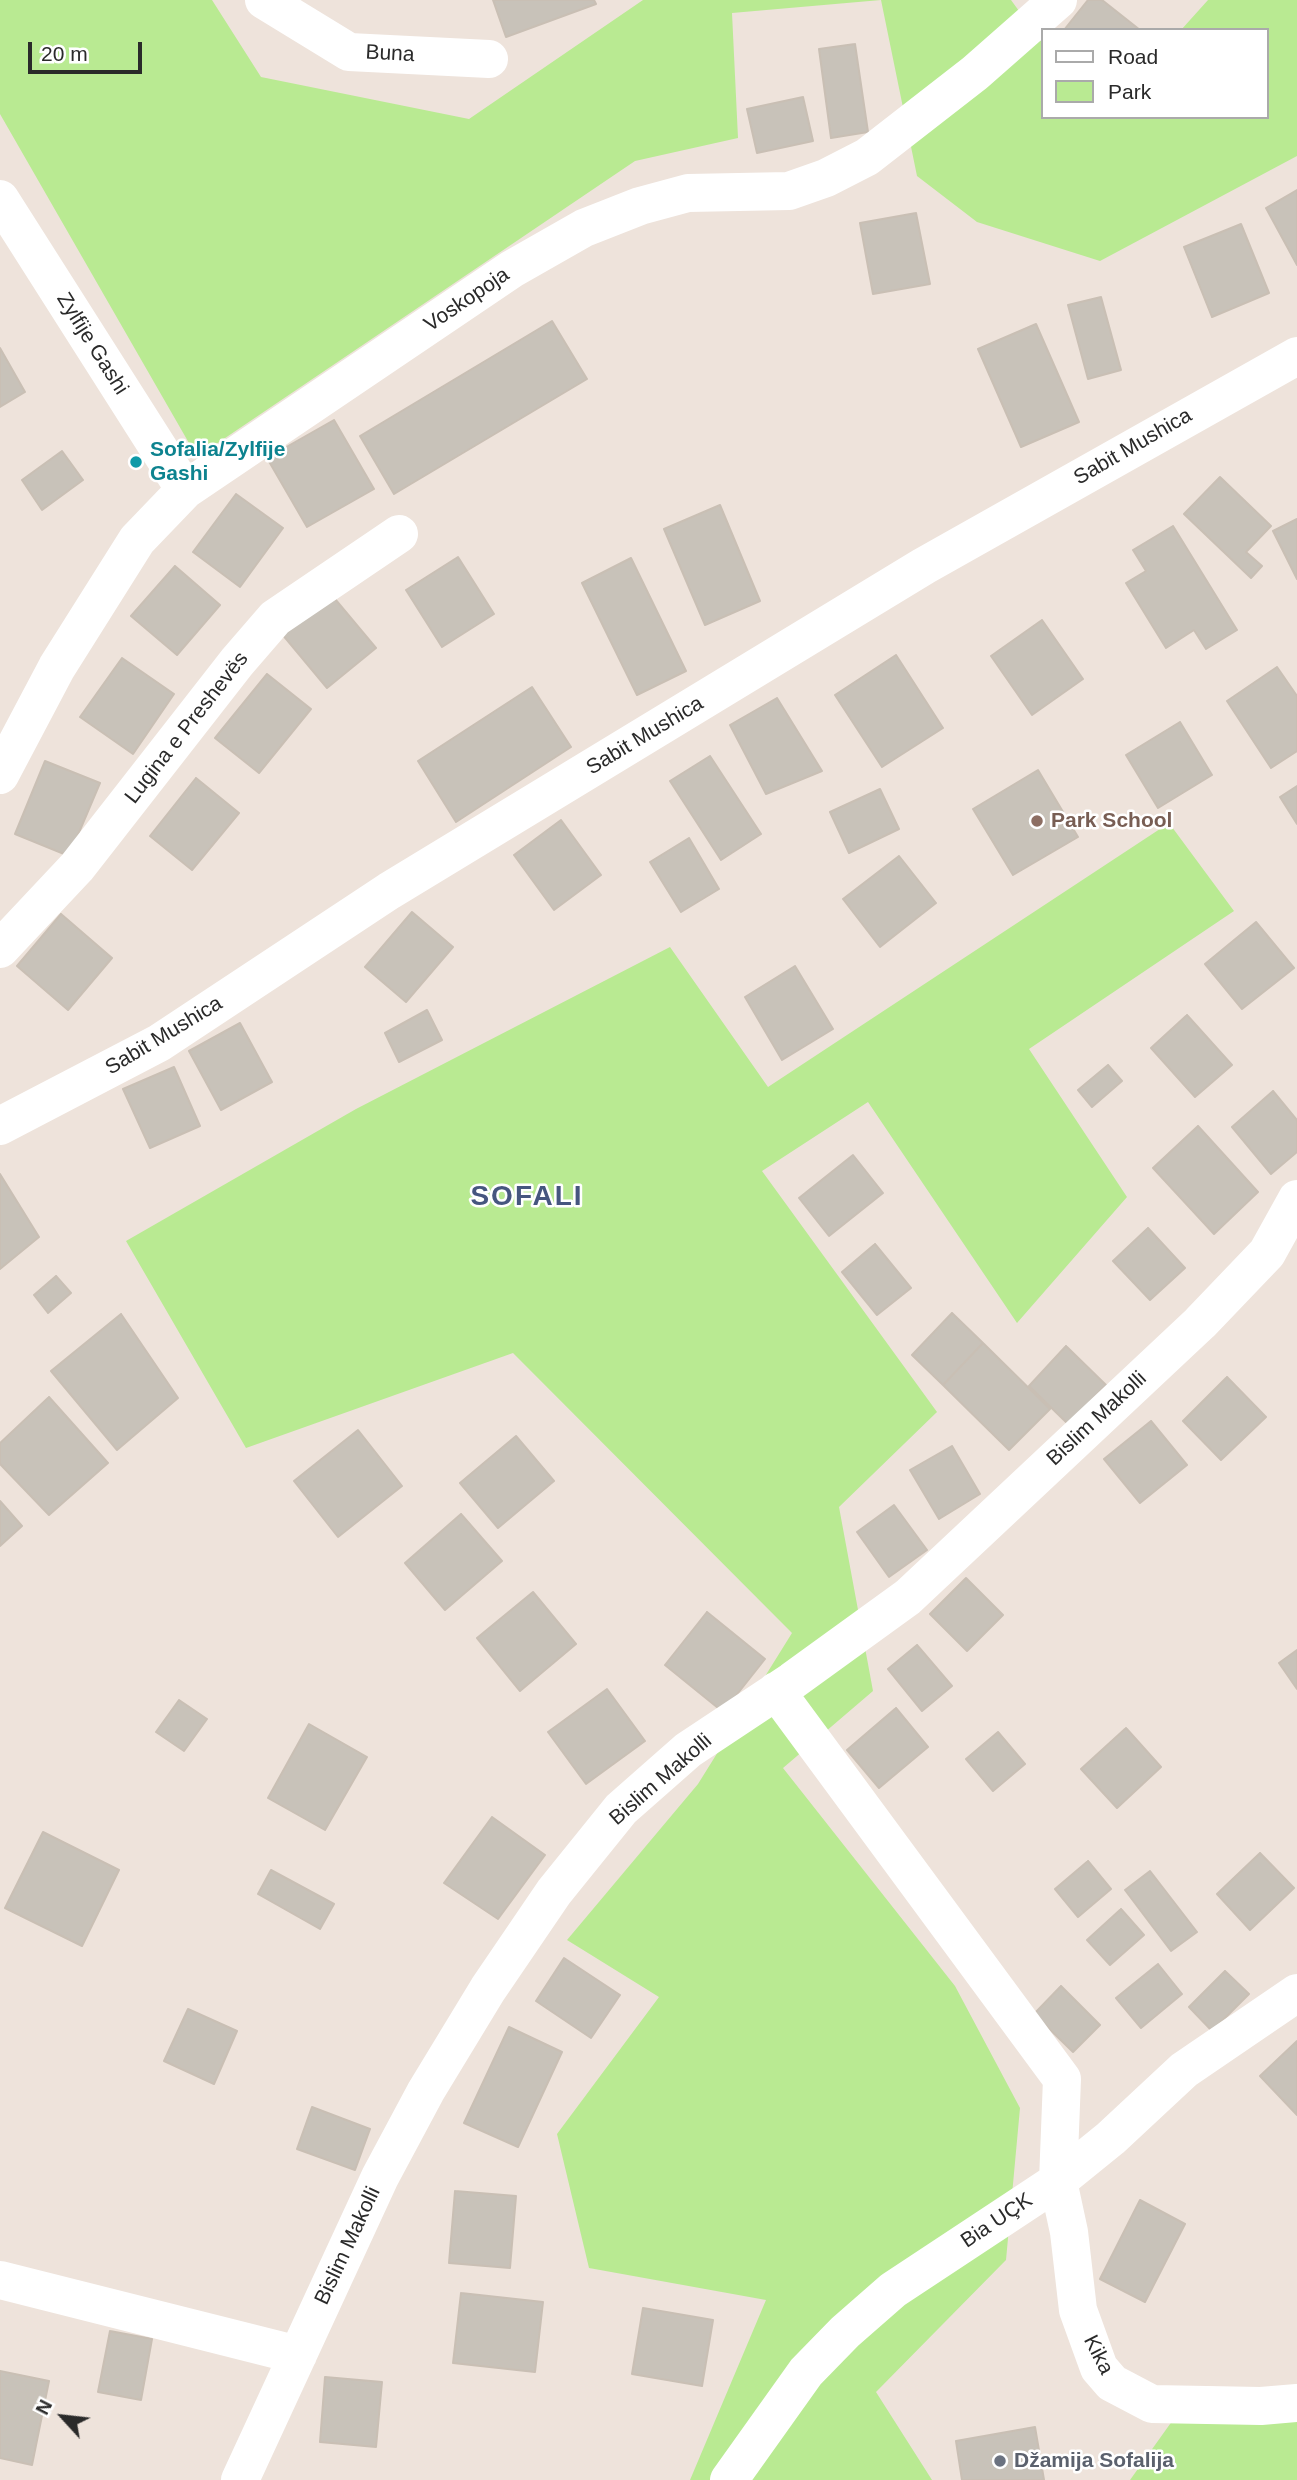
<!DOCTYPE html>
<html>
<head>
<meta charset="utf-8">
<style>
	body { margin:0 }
	#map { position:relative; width:1297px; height:2480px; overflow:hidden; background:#eee3db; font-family:Helvetica,sans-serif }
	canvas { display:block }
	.legend { position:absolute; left:1041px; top:28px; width:228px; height:91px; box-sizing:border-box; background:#fff; border:2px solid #aaa; margin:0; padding:9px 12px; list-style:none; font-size:21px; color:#2a2a2a }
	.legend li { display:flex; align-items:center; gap:14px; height:35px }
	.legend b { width:35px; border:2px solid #aaa }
	.north { position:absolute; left:28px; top:2382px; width:70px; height:70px; -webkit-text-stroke:5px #fff; paint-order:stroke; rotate:297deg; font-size:19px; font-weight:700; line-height:28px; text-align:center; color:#2a2a2a }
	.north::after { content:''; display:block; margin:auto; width:24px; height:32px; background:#2a2a2a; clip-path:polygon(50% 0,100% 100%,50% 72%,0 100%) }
	.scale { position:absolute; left:28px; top:42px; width:114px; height:32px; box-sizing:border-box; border:4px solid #2a2a2a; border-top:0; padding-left:9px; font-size:21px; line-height:24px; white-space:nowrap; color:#2a2a2a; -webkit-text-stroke:5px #fff; paint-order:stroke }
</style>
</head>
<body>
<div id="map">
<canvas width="1297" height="2480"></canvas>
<ul class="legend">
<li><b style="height:9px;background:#fff"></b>Road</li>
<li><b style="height:19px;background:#b9ea92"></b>Park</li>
</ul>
<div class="north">N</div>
<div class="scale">20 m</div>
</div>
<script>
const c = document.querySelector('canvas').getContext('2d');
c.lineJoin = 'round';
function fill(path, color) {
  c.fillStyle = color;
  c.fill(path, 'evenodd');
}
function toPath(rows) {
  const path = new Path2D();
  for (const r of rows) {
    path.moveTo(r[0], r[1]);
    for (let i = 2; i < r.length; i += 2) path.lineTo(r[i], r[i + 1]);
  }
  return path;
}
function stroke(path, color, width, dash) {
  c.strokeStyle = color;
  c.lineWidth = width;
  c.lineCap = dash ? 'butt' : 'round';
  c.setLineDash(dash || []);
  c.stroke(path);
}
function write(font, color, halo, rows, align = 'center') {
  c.font = font + ' Helvetica,sans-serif';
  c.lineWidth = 5;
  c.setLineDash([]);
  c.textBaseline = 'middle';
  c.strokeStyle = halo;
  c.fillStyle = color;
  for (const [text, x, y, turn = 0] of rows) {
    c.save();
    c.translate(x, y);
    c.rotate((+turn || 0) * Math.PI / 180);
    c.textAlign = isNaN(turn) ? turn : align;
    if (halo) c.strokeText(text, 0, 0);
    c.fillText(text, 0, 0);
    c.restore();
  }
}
fill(toPath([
	[0,0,212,0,261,77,469,119,643,0,1011,0,1043,44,1043,117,1267,117,1267,30,1181,30,1208,0,1297,0,1297,156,1100,261,977,222,917,176,881,0,732,13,738,138,635,161,197,457,0,114],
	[1169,823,1234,911,1029,1049,1127,1197,1017,1323,868,1102,762,1171,937,1412,839,1507,873,1691,783,1768,955,1986,1020,2108,1006,2260,876,2392,932,2480,690,2480,766,2300,589,2268,557,2134,659,1997,567,1940,698,1784,792,1633,513,1353,246,1448,126,1241,356,1109,670,947,768,1087],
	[1175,2417,1297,2421,1297,2480,1130,2480]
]), '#b9ea92');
const building = toPath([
	[493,0,594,0,596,4,506,37,493,0],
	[1088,0,1102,0,1140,30,1064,30,1088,0],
	[855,44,868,132,831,138,819,49,855,44],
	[803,97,813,141,757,153,747,109,803,97],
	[1297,190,1297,265,1266,208,1297,190],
	[916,213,930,284,873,294,860,223,916,213],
	[1241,224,1269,293,1212,317,1184,247,1241,224],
	[1101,297,1121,370,1088,379,1068,305,1101,297],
	[552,321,587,379,394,494,360,436,552,321],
	[1036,324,1079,422,1021,447,978,349,1036,324],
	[0,348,25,392,0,407,0,348],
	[334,420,374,489,307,527,267,458,334,420],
	[62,451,83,480,42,510,22,480,62,451],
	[1220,477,1271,526,1246,552,1262,566,1251,578,1184,514,1220,477],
	[236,494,283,528,240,587,193,552,236,494],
	[720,505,760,601,705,625,664,529,720,505],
	[1297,519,1297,579,1273,531,1297,519],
	[1173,526,1237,630,1206,649,1194,630,1166,648,1126,583,1146,571,1133,550,1173,526],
	[458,557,494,614,442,647,406,590,458,557],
	[631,558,686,671,637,695,582,583,631,558],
	[175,566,220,605,177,655,131,616,175,566],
	[330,593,376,648,327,688,282,634,330,593],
	[1042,620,1083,679,1032,715,991,656,1042,620],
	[896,655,943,728,882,767,835,695,896,655],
	[122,658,174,694,133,754,80,717,122,658],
	[1277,667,1297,696,1297,751,1271,768,1227,701,1277,667],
	[267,674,311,709,259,773,215,738,267,674],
	[532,687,571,747,456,822,418,761,532,687],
	[777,698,822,771,766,794,730,725,777,698],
	[1180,722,1212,775,1158,808,1126,755,1180,722],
	[710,756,761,834,721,860,670,781,710,756],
	[45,761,100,783,69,856,15,834,45,761],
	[1038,770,1078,837,1013,875,973,809,1038,770],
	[196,778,239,813,192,870,150,836,196,778],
	[1297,786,1297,824,1280,797,1297,786],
	[880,789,899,829,849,853,830,812,880,789],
	[561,820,601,875,554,910,514,855,561,820],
	[689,838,719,889,681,912,650,862,689,838],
	[899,856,936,903,880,947,843,899,899,856],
	[412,912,453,947,406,1002,365,967,412,912],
	[61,914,112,958,68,1010,17,966,61,914],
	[1256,922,1294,968,1242,1009,1205,964,1256,922],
	[795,966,833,1029,782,1060,745,997,795,966],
	[427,1010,442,1040,399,1062,385,1033,427,1010],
	[1187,1015,1232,1065,1195,1097,1151,1048,1187,1015],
	[240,1023,272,1082,221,1110,189,1051,240,1023],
	[1108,1065,1122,1081,1092,1107,1078,1090,1108,1065],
	[174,1067,200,1126,150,1148,123,1089,174,1067],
	[1273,1091,1297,1120,1297,1152,1271,1174,1232,1127,1273,1091],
	[1198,1126,1258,1192,1214,1234,1153,1168,1198,1126],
	[853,1155,883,1193,829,1236,799,1198,853,1155],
	[0,1174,39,1237,0,1269,0,1174],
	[1148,1228,1185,1268,1150,1300,1113,1261,1148,1228],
	[875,1244,911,1288,877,1315,842,1272,875,1244],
	[56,1276,71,1293,48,1313,34,1295,56,1276],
	[952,1313,983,1343,943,1385,912,1355,952,1313],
	[121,1314,178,1398,117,1450,51,1371,121,1314],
	[983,1343,1050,1409,1009,1450,943,1385,983,1343],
	[1066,1346,1106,1385,1068,1424,1029,1386,1066,1346],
	[1227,1377,1266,1417,1221,1460,1183,1421,1227,1377],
	[49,1397,108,1463,49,1515,0,1464,0,1443,49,1397],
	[1151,1421,1187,1465,1140,1503,1104,1459,1151,1421],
	[358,1430,402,1486,338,1537,294,1481,358,1430],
	[516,1436,554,1481,498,1528,460,1483,516,1436],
	[952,1446,980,1494,939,1519,910,1470,952,1446],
	[0,1501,22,1526,0,1546,0,1501],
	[894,1505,927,1550,889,1577,857,1532,894,1505],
	[461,1514,502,1561,445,1610,405,1563,461,1514],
	[966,1578,1003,1615,967,1651,930,1614,966,1578],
	[533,1592,576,1644,520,1691,477,1638,533,1592],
	[707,1612,765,1659,723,1712,665,1665,707,1612],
	[917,1645,952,1686,922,1711,888,1669,917,1645],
	[1297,1650,1297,1689,1279,1663,1297,1650],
	[607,1689,645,1741,586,1784,548,1732,607,1689],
	[179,1700,207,1719,184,1751,156,1732,179,1700],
	[896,1708,928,1747,879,1788,847,1750,896,1708],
	[309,1724,367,1757,325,1830,268,1798,309,1724],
	[1126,1728,1161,1767,1117,1808,1081,1769,1126,1728],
	[998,1732,1025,1764,993,1791,966,1759,998,1732],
	[492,1817,545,1855,498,1919,444,1883,492,1817],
	[43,1832,119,1870,82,1946,5,1908,43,1832],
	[1260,1853,1294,1888,1250,1930,1217,1894,1260,1853],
	[1088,1861,1111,1889,1078,1917,1055,1889,1088,1861],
	[271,1870,334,1904,320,1929,258,1894,271,1870],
	[1150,1871,1197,1932,1171,1951,1125,1890,1150,1871],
	[1121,1909,1144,1935,1110,1965,1087,1940,1121,1909],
	[564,1958,620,1995,591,2038,536,2001,564,1958],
	[1158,1964,1182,1994,1141,2028,1116,1998,1158,1964],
	[1225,1971,1249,1994,1212,2031,1189,2007,1225,1971],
	[1061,1986,1100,2025,1073,2052,1034,2014,1061,1986],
	[188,2009,237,2031,214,2084,164,2061,188,2009],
	[509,2027,562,2052,518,2147,464,2123,509,2027],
	[1297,2041,1297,2115,1260,2076,1297,2041],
	[312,2107,370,2129,355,2170,297,2149,312,2107],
	[455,2191,516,2196,510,2268,449,2263,455,2191],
	[1140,2200,1185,2224,1145,2302,1100,2279,1140,2200],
	[461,2293,543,2302,535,2372,453,2363,461,2293],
	[643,2308,713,2320,702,2386,632,2374,643,2308],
	[110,2331,152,2339,141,2400,98,2392,110,2331],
	[0,2371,49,2381,32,2465,0,2458,0,2371],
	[325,2377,382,2382,376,2447,320,2442,325,2377],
	[1035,2427,1044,2480,962,2480,956,2441,1035,2427]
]);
fill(building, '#c8c2b9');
stroke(building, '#c9bfb4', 2);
stroke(toPath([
	[264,0,349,52,489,59],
	[0,199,185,490],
	[0,775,57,667,137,540,185,490,512,269,584,228,640,206,688,193,789,191,826,178,867,157,975,73,1058,0],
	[0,949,77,867,237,662,275,618,399,534],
	[0,1126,159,1043,389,891,924,566,1297,356],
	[776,1691,1062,2079,1058,2181,1069,2232,1078,2310,1099,2368,1112,2383,1152,2404,1261,2406,1297,2403],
	[0,2280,298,2355],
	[240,2480,380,2177,426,2091,488,1989,554,1892,621,1809,688,1750,792,1681,908,1597,1200,1323,1267,1253,1297,1199],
	[729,2480,806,2372,845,2332,893,2290,1058,2181,1111,2138,1184,2070,1297,1993]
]), '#fff', 38);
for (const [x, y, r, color] of [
	[136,462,7,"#0f9aa8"],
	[1037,821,7,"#8d6e63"],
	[1000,2461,7,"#6b7280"]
]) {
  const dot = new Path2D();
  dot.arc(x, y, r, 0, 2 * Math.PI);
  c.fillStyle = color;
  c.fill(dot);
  stroke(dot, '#fff', 2.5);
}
write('21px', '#2a2a2a', '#fff', [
	["Buna",390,54,3],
	["Voskopoja",467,300,-34],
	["Zylfije Gashi",92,344,58],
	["Sabit Mushica",1133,447,-30],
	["Lugina e Preshevës",187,728,-52],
	["Sabit Mushica",645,736,-31],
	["Sabit Mushica",164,1036,-31],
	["Bislim Makolli",1097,1419,-43],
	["Bislim Makolli",661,1780,-41],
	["Bia UÇK",997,2221,-34],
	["Bislim Makolli",348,2246,-65],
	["Kika",1098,2355,63]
]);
write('bold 21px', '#0d838f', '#fff', [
	["Sofalia/Zylfije",150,450],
	["Gashi",150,474]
], 'left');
write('bold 21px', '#785e54', '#fff', [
	["Park School",1051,821]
], 'left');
write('bold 21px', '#5b616d', '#fff', [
	["Džamija Sofalija",1014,2461]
], 'left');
c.letterSpacing = '2px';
write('bold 28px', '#46567f', '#fff', [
	["SOFALI",527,1197]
]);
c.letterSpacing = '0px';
</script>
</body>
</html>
